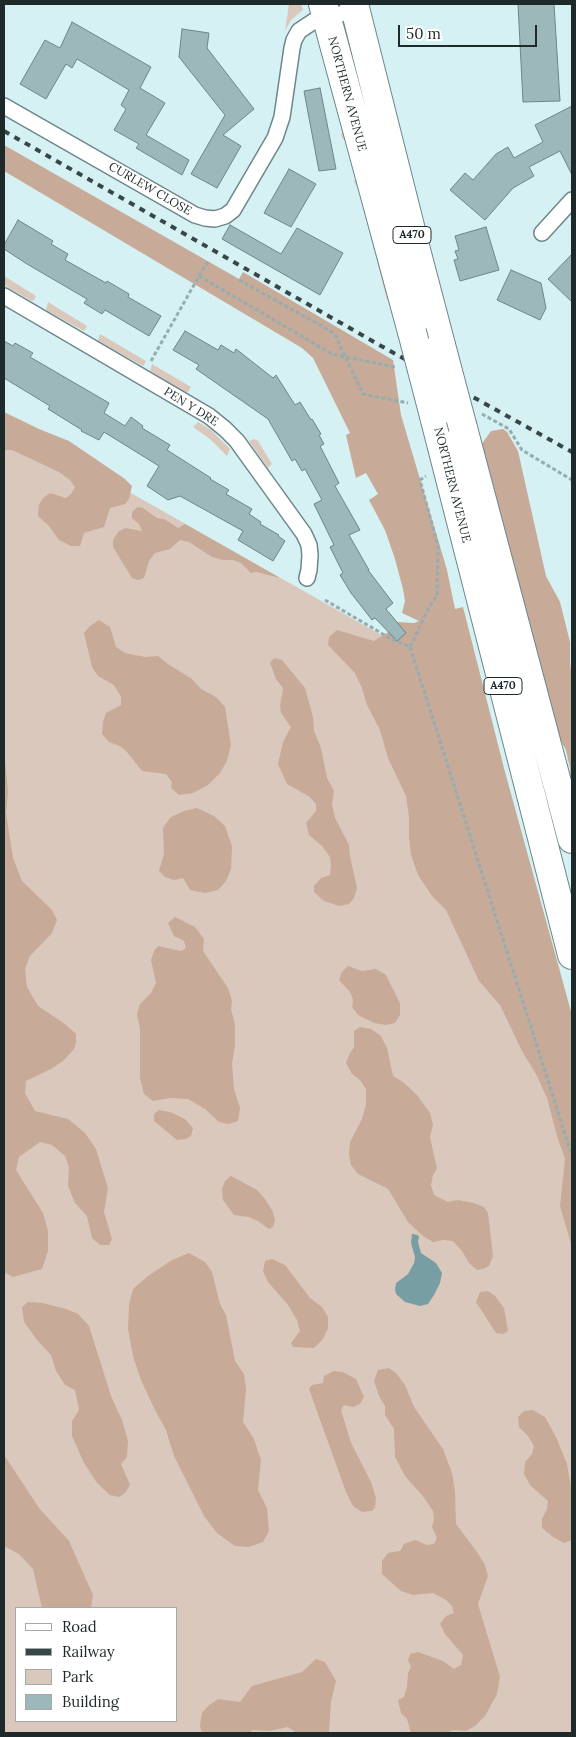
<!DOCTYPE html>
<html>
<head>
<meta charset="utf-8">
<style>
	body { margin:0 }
	#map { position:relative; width:576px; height:1737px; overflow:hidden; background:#d5f1f3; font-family:Lora,serif }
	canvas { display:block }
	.frame { position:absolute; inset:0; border:5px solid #1e292a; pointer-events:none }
	.legend { position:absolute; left:15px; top:1607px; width:162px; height:115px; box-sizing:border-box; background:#fff; border:1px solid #a5a9aa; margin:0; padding:6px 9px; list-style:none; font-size:15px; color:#1e292a }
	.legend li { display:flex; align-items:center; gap:10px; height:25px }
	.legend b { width:25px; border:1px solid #a5a9aa }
	.scale { position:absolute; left:398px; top:25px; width:139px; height:22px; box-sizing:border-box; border:2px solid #1e292a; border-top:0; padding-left:6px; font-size:15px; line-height:18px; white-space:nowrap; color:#1e292a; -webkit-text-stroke:4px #fff; paint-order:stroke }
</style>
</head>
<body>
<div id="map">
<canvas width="576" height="1737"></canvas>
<div class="frame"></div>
<ul class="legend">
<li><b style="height:6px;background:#fff"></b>Road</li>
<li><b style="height:6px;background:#384647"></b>Railway</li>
<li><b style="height:14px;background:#dbc8bc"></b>Park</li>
<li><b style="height:14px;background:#9db8ba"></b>Building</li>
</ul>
<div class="scale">50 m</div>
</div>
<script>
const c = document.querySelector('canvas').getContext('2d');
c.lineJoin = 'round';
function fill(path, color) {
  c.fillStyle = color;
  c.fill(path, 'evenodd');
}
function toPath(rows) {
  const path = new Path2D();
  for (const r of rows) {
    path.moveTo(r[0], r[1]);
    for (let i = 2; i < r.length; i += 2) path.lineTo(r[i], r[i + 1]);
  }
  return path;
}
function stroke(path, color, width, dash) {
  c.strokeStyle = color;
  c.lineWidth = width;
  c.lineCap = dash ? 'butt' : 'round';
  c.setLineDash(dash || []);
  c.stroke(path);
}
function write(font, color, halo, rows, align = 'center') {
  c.font = font + ' Lora,serif';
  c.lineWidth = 4;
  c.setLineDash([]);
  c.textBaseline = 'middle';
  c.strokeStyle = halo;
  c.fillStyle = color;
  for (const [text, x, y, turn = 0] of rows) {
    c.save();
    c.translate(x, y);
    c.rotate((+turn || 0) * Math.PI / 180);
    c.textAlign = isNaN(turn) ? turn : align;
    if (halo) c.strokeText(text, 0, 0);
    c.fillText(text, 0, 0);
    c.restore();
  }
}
fill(toPath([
	[289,4,301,4,303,10,291,20,285,31],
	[319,45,322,46,390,299,387,300,358,188,354,182,356,178,345,140,342,138,341,134,343,131],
	[4,276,36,296,34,300,32,301,4,285],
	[48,302,87,326,84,331,46,310],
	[100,334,146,361,143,366,98,341],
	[152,364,191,387,188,392,186,393,150,371],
	[4,421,383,636,390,631,572,1081,572,1733,4,1733],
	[16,1608,176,1608,176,1721,16,1721],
	[198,422,211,430,230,449,227,456,210,439,193,427],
	[254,439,258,441,272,464,268,468,249,441]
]), '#dbc8bc');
fill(toPath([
	[4,145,239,279,243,272,393,360,401,415,447,570,455,609,463,607,505,772,572,1015,572,1247,560,1206,565,1159,557,1136,547,1098,537,1076,522,1051,500,1005,479,981,446,910,432,896,418,875,411,855,409,838,409,817,406,796,388,758,380,730,367,705,362,688,355,673,328,645,329,637,337,630,374,641,390,631,397,622,414,623,419,621,402,613,405,601,403,589,395,559,385,530,369,500,378,494,366,473,356,478,346,435,350,433,313,358,302,348,4,171],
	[4,412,39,429,69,441,125,479,132,486,129,499,125,504,110,508,104,527,84,533,80,546,71,546,59,540,49,526,38,516,39,505,43,498,50,493,66,498,71,494,75,487,70,480,59,472,12,450,4,450],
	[503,429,507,432,518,451,546,576,560,602,570,642,570,662,572,682,572,822,570,768,566,750,557,734,550,714,550,700,538,655,533,647,502,518,481,445,491,431],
	[138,507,143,508,157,518,164,519,178,528,185,524,280,578,256,572,251,573,241,563,233,560,223,560,212,557,189,542,180,540,170,549,155,553,149,561,144,578,138,580,132,578,113,547,113,540,118,532,125,528,142,531,139,524,132,518,132,512],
	[99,620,110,627,116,647,125,653,145,657,158,656,168,664,192,679,201,689,216,697,225,707,231,745,227,761,220,773,208,785,193,793,179,795,171,788,172,782,166,774,142,771,127,752,120,746,109,742,102,734,103,722,106,713,121,705,121,697,114,685,98,676,92,667,84,633,90,626],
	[274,658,282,660,305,688,313,717,314,731,321,748,327,778,334,791,332,804,335,818,349,845,350,856,357,888,354,898,349,904,339,906,324,901,314,892,314,886,321,878,330,875,331,866,330,857,322,846,309,835,306,823,316,811,316,804,310,797,287,784,278,764,283,742,291,727,281,713,280,706,283,688,276,679,270,663],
	[4,750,8,792,6,813,13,858,22,881,52,910,57,920,52,933,30,956,25,969,27,987,38,1006,65,1024,76,1034,76,1043,74,1049,63,1061,51,1069,26,1081,25,1093,35,1111,68,1119,85,1133,96,1149,108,1188,104,1212,112,1239,109,1245,100,1245,92,1238,87,1216,75,1203,68,1186,69,1167,65,1156,52,1145,40,1142,19,1157,16,1170,43,1213,48,1231,48,1251,42,1269,13,1277,4,1272],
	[197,808,214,816,225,826,232,846,231,869,226,881,218,890,205,893,190,890,183,878,174,880,165,877,159,871,164,854,163,828,171,817,184,811],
	[175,917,195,927,204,939,203,951,228,988,232,1001,231,1009,235,1025,235,1045,232,1064,234,1089,240,1108,238,1121,229,1124,219,1122,205,1109,188,1099,170,1098,153,1101,144,1094,140,1078,140,1029,137,1014,140,1004,151,993,156,983,151,960,154,951,158,946,181,951,186,948,184,941,174,936,168,923],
	[348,966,362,971,376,969,386,975,400,1003,400,1015,395,1023,386,1025,374,1023,358,1015,352,1007,353,1000,350,992,339,980,342,972],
	[360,1027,371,1029,381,1036,387,1048,393,1076,403,1082,417,1095,430,1113,433,1125,430,1137,437,1169,433,1175,431,1185,434,1195,448,1202,458,1200,474,1203,484,1207,488,1213,493,1256,489,1266,483,1269,477,1270,469,1263,462,1251,453,1241,443,1240,433,1242,423,1236,408,1222,388,1189,358,1174,351,1165,349,1154,350,1142,362,1119,366,1104,366,1089,360,1080,352,1074,346,1063,350,1053,354,1047,354,1031],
	[159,1110,170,1112,185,1119,193,1128,191,1136,186,1139,177,1140,154,1121,154,1114],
	[231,1176,257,1190,265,1199,272,1210,275,1220,273,1227,269,1229,258,1221,249,1217,234,1215,223,1200,222,1189,225,1181],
	[189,1253,205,1262,212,1272,220,1304,226,1315,235,1361,244,1374,246,1389,243,1422,254,1439,261,1460,258,1490,267,1508,269,1531,263,1542,249,1547,235,1546,217,1533,204,1516,174,1456,166,1430,154,1408,141,1380,133,1356,128,1329,129,1305,133,1289,148,1276,172,1260],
	[272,1259,285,1265,310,1298,322,1307,328,1317,328,1328,323,1339,314,1348,293,1347,291,1343,300,1331,297,1320,288,1305,268,1282,263,1271,265,1261],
	[488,1291,495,1296,504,1308,508,1331,503,1334,496,1333,476,1302,480,1292],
	[28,1302,43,1303,66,1309,78,1314,89,1326,111,1396,122,1420,128,1441,127,1457,121,1464,130,1485,125,1493,119,1497,110,1495,97,1483,83,1461,72,1436,72,1421,79,1410,75,1390,65,1385,56,1371,51,1355,37,1340,24,1322,22,1307],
	[389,1368,396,1373,405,1385,414,1407,443,1449,452,1473,455,1492,456,1524,477,1552,485,1565,488,1576,478,1604,500,1677,497,1694,485,1716,475,1726,466,1731,454,1730,445,1733,411,1733,407,1719,401,1713,398,1700,404,1697,407,1687,408,1673,411,1667,408,1660,410,1654,418,1652,443,1661,454,1669,461,1665,463,1655,445,1634,440,1624,446,1616,454,1613,452,1606,446,1600,433,1593,413,1595,401,1591,382,1574,382,1561,388,1553,400,1551,404,1544,415,1540,427,1545,434,1544,437,1538,432,1527,434,1519,433,1511,422,1495,405,1476,395,1457,394,1429,385,1415,385,1406,379,1396,374,1381,378,1370],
	[334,1371,343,1372,356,1379,364,1397,360,1404,353,1407,344,1405,341,1410,351,1443,371,1482,376,1498,375,1507,372,1511,362,1512,353,1506,346,1492,309,1389,312,1385,323,1383,324,1376],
	[533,1410,545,1417,556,1437,567,1464,572,1493,572,1540,564,1543,553,1537,542,1528,542,1519,547,1509,548,1501,530,1485,524,1474,525,1462,532,1454,534,1446,528,1436,519,1427,518,1417,524,1411],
	[4,1455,39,1508,69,1541,93,1595,91,1608,42,1608,33,1569,19,1554,4,1546],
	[316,1659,325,1662,336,1681,331,1702,329,1733,295,1733,294,1731,288,1727,269,1731,253,1730,249,1733,202,1733,200,1726,202,1713,208,1706,218,1699,240,1702,252,1686,302,1672]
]), '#c7aa98');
fill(toPath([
	[412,1234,418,1235,419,1237,418,1242,421,1253,436,1263,442,1273,440,1283,434,1295,428,1304,420,1306,405,1302,396,1294,395,1289,396,1283,408,1274,414,1263,415,1257,411,1243]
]), '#779ea2');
const building = toPath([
	[518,4,554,4,560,101,523,102,518,4],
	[72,22,151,67,140,88,165,103,146,135,189,160,182,175,136,148,139,144,114,130,126,109,121,105,129,90,77,59,72,68,66,64,46,99,20,84,45,40,60,48,72,22],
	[182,29,209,33,207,48,254,109,223,135,241,146,217,188,191,174,225,115,179,57,182,29],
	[320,88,336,169,319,171,304,91,320,88],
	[572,106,572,175,560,151,529,167,534,176,513,188,485,220,450,190,465,173,473,180,496,154,508,147,514,158,543,142,535,125,572,106],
	[289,169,316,184,291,227,264,213,289,169],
	[18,220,53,241,51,244,68,254,65,260,106,283,107,281,129,294,128,297,161,316,149,336,105,310,102,314,84,303,87,299,27,264,4,249,4,245,18,220],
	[230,225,281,254,297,228,343,253,320,295,222,239,230,225],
	[486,227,499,270,460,281,454,260,458,259,455,251,459,250,455,236,486,227],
	[572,254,572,302,548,279,572,254],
	[511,270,541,283,546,308,540,320,497,300,511,270],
	[185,331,218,350,221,345,234,353,236,349,273,378,276,375,295,405,300,402,311,420,312,419,321,434,319,435,324,444,320,446,339,483,335,486,360,530,349,535,369,570,368,570,393,603,386,609,406,633,397,641,375,618,372,620,351,593,340,575,343,573,330,547,334,545,314,504,322,500,305,469,302,471,295,459,292,461,268,419,196,369,199,365,173,350,185,331],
	[4,341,13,346,15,343,33,353,30,357,109,403,104,413,125,426,131,417,143,426,142,428,170,445,167,450,211,478,210,479,229,490,226,494,252,509,249,514,261,522,260,524,279,535,278,536,285,541,273,561,238,540,243,531,180,496,168,500,147,486,159,466,104,432,99,440,81,431,82,430,48,409,50,406,4,378,4,341]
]);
fill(building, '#9db8ba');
stroke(building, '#6d8588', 1);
const street = toPath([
	[4,106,195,215,205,218,215,219,225,216,233,210,275,138,282,117,292,48,294,40,299,31,314,21,355,10],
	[542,233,572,200],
	[4,296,209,416,225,429,237,441,304,534,309,545,310,555,309,570,307,578]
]);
const highway = toPath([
	[323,4,412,332],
	[354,4,416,250,441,345],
	[434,416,572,955],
	[463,428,572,839]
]);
stroke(street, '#6e878a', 18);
stroke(highway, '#6e878a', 30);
stroke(toPath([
	[199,276,208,262],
	[239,280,334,333,363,394,408,403],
	[151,361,199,276,332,354,395,367],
	[482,414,509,429,522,450,572,480],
	[325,600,393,640,410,647,427,611,437,595,438,546,420,480,426,476],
	[410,647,572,1156]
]), '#96acae', 3, [4, 2.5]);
stroke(street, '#fff', 15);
stroke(highway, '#fff', 28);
stroke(toPath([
	[4,131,383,347,572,452]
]), '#384647', 4, [6, 6]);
const highwayBridge = toPath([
	[412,332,434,416],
	[441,345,463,428]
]);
stroke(highwayBridge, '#6e878a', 30, []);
stroke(highwayBridge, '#fff', 28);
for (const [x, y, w] of [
	[412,235,38],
	[503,686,38]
]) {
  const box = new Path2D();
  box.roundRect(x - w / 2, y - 8.5, w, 17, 4);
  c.fillStyle = '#fff';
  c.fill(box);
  stroke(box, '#1e292a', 1);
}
write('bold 11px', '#1e292a', null, [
	["A470",412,235],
	["A470",503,686]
]);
write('12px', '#1e292a', '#fff', [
	["NORTHERN AVENUE",347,94,75],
	["CURLEW CLOSE",150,189,30],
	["PEN Y DRE",191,407,32],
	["NORTHERN AVENUE",452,485,76]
]);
</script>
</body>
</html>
